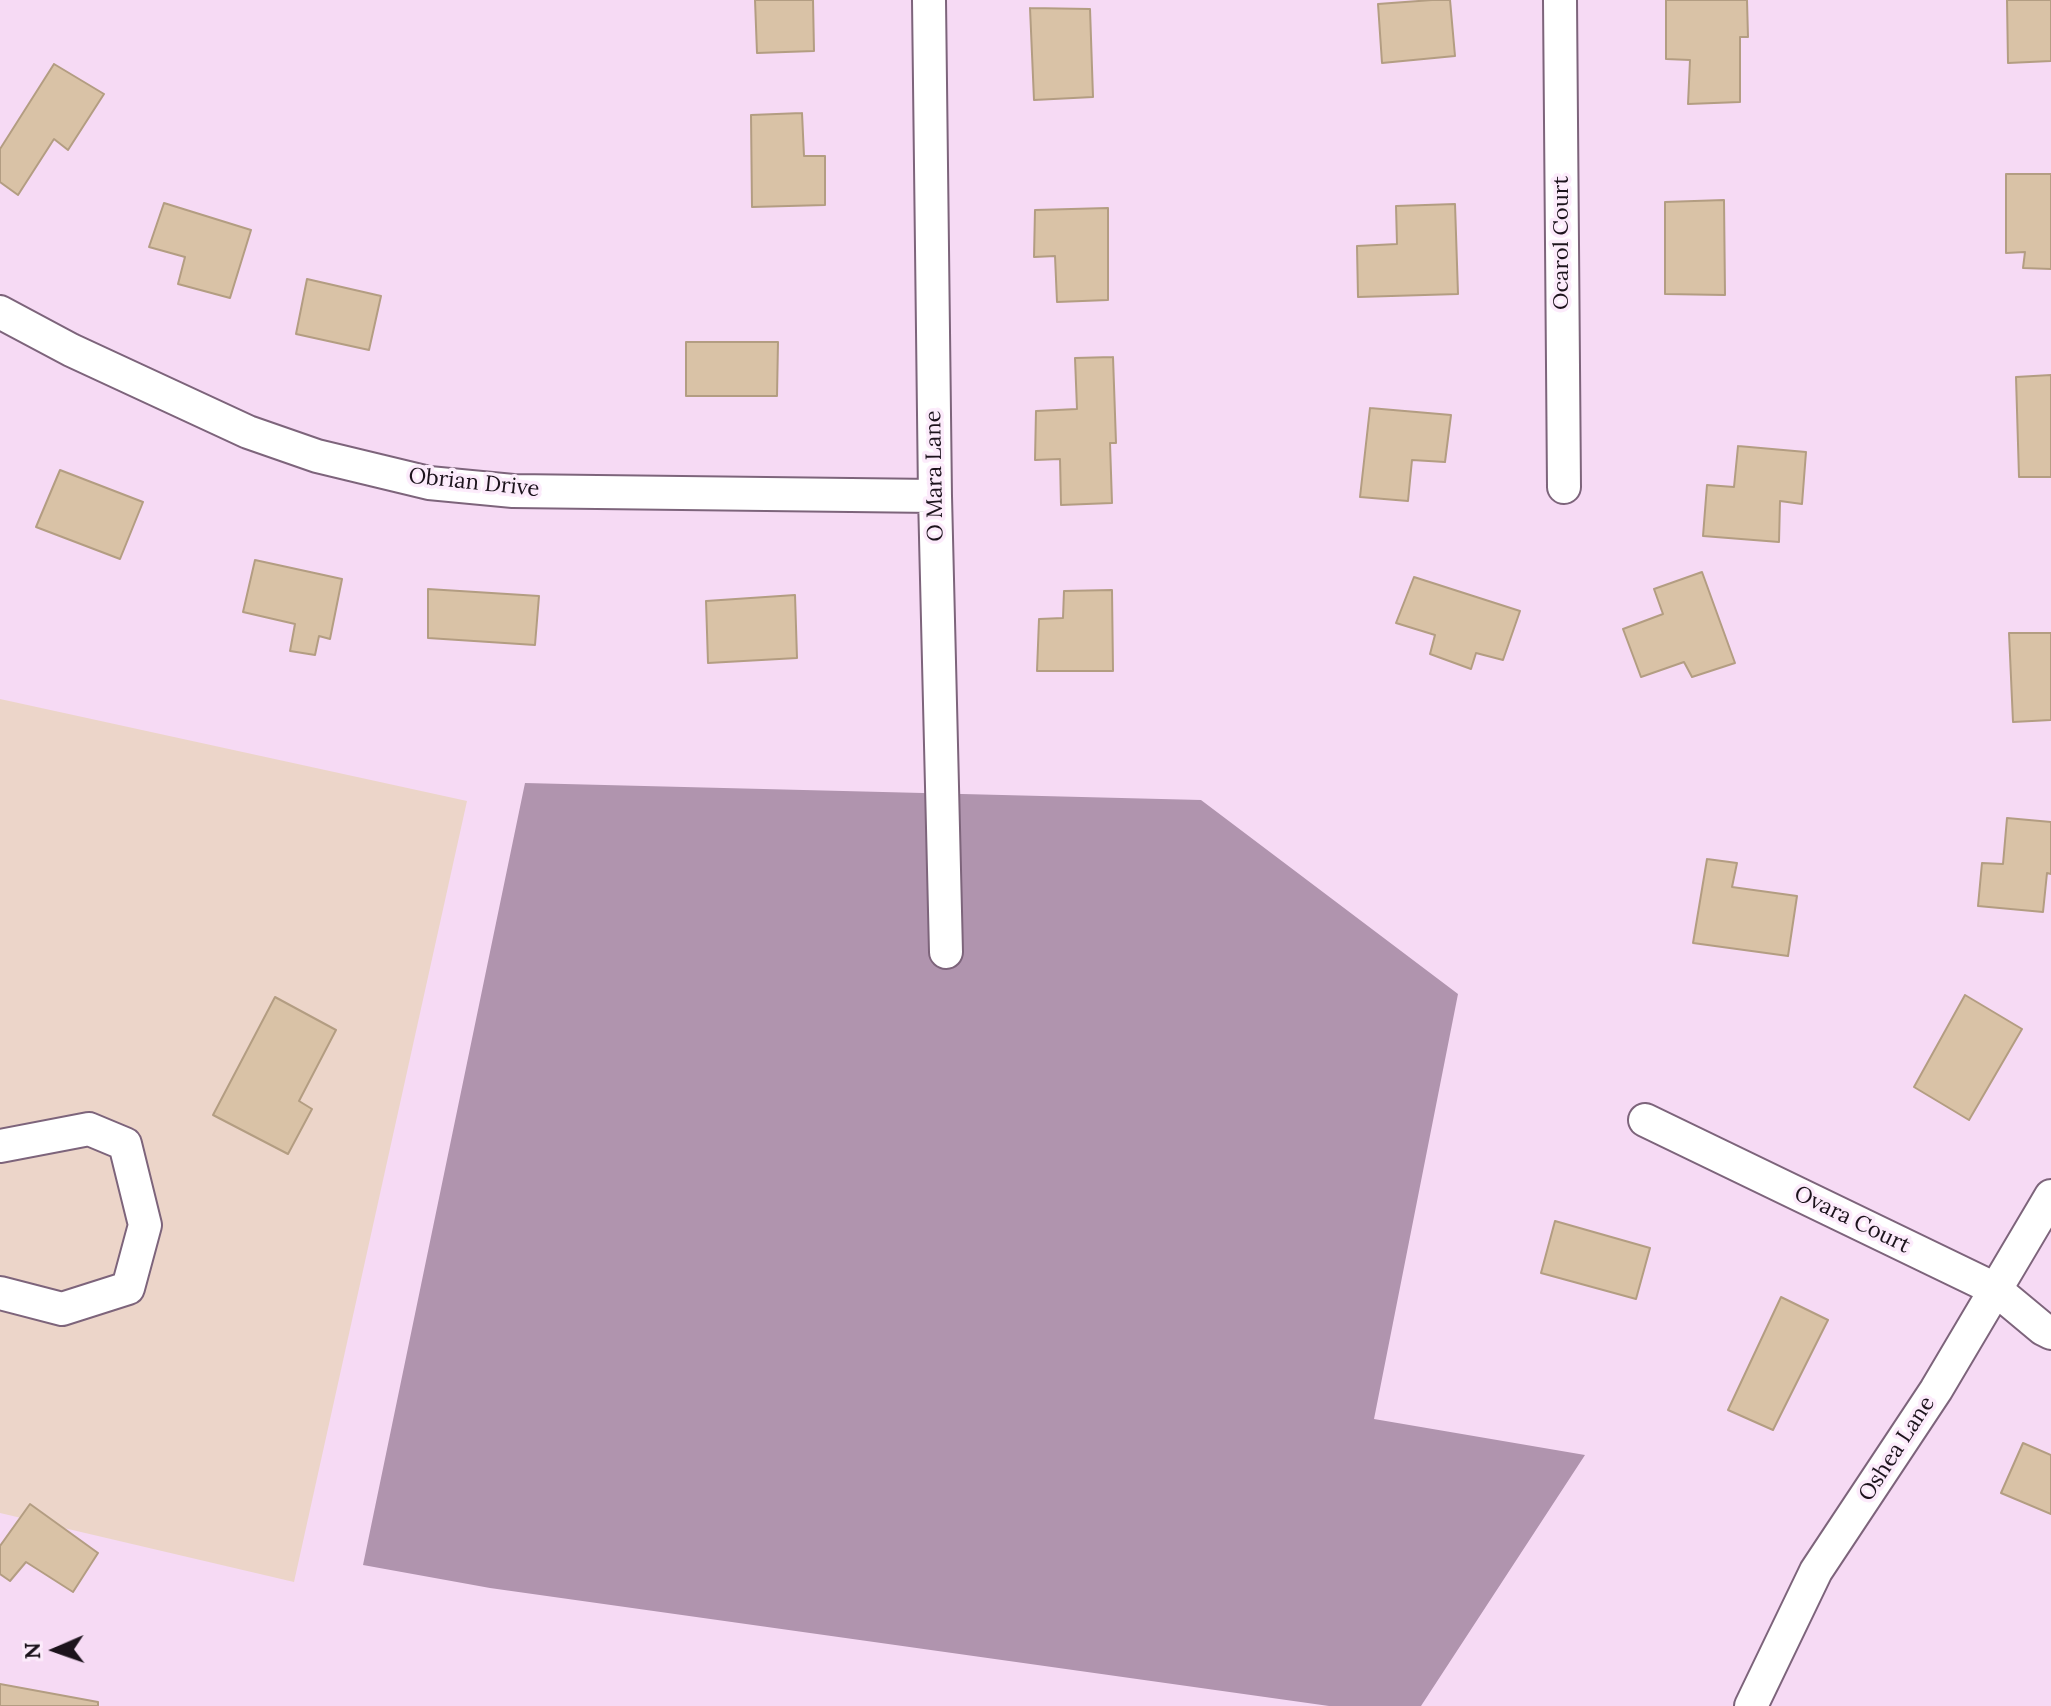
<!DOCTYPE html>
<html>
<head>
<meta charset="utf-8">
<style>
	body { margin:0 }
	#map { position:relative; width:2051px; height:1706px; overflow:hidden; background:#f6daf4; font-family:Lora,serif }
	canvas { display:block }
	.north { position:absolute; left:16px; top:1610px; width:80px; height:80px; -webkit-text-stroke:6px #fcebfb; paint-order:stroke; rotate:268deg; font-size:22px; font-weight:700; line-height:32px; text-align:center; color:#1c131c }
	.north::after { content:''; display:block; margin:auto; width:28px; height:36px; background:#1c131c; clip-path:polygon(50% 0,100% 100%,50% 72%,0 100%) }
</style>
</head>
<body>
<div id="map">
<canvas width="2051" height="1706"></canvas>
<div class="north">N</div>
</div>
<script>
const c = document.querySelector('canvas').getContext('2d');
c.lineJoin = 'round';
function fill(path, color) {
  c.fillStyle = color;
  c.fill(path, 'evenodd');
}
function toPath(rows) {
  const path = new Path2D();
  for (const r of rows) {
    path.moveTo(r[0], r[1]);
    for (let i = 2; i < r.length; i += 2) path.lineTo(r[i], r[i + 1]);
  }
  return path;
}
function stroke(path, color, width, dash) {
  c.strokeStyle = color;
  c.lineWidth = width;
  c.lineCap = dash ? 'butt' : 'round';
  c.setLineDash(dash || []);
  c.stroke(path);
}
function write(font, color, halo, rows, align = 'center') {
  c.font = font + ' Lora,serif';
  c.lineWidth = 7;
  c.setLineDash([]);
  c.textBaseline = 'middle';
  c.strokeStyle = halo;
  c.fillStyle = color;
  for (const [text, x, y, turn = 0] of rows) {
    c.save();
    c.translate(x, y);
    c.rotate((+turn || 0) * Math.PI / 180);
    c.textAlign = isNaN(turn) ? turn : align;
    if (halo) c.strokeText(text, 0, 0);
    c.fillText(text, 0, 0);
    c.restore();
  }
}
fill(toPath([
	[0,699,467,801,294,1582,0,1513]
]), '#ecd5c9');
fill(toPath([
	[525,783,1201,800,1458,994,1374,1419,1585,1455,1421,1706,1329,1706,490,1588,363,1565]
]), '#b094ae');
const building = toPath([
	[755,0,813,0,814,51,757,53,755,0],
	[1432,0,1450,0,1455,56,1382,63,1378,4,1432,0],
	[1666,0,1747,0,1748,37,1740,37,1740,102,1688,104,1690,60,1666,59,1666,0],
	[2007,0,2051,0,2051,61,2008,63,2007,0],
	[1030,8,1090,9,1093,97,1034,100,1030,8],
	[54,64,104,94,68,150,54,139,18,195,0,182,0,149,54,64],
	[802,113,804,156,825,156,825,205,752,207,751,115,802,113],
	[2006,174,2051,174,2051,269,2023,268,2025,252,2006,253,2006,174],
	[1724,200,1725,295,1665,294,1665,202,1724,200],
	[164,203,251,230,230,298,178,284,185,257,149,247,164,203],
	[1455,204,1458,294,1358,297,1357,246,1397,244,1396,206,1455,204],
	[1108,208,1108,300,1057,302,1055,256,1034,257,1035,210,1108,208],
	[307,279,381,296,369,350,296,334,307,279],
	[686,342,778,342,777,396,686,396,686,342],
	[1113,357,1116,443,1110,443,1112,503,1061,505,1060,459,1035,460,1036,411,1077,409,1075,358,1113,357],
	[2051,375,2051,477,2019,477,2016,377,2051,375],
	[1370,408,1451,415,1445,462,1412,460,1408,501,1360,497,1370,408],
	[1738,446,1806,452,1802,504,1780,501,1779,542,1703,536,1707,485,1734,487,1738,446],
	[60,470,143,502,120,559,36,527,60,470],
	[255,560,342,579,330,639,319,636,315,655,290,651,295,624,243,612,255,560],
	[1702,572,1735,663,1692,677,1684,662,1641,677,1623,629,1663,614,1654,589,1702,572],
	[1414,577,1520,611,1503,660,1476,653,1471,669,1430,654,1435,635,1396,623,1414,577],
	[428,589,539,596,535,645,428,638,428,589],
	[1112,590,1113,671,1037,671,1039,619,1063,618,1064,591,1112,590],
	[795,595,797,658,708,663,706,601,795,595],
	[2009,633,2051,633,2051,720,2013,722,2009,633],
	[2007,818,2051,822,2051,874,2047,873,2043,912,1978,906,1982,863,2003,864,2007,818],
	[1707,859,1737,863,1732,887,1797,896,1788,956,1693,943,1707,859],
	[1965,995,2022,1029,1969,1120,1914,1087,1965,995],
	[275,997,336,1030,299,1101,312,1109,288,1154,213,1115,275,997],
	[1555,1221,1650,1248,1636,1299,1541,1273,1555,1221],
	[1781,1297,1828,1320,1773,1430,1728,1410,1781,1297],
	[2023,1443,2051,1455,2051,1514,2001,1493,2023,1443],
	[30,1504,98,1553,73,1592,26,1562,10,1581,0,1574,0,1546,30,1504],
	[0,1684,98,1702,98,1706,0,1706,0,1684]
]);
fill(building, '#d9c2a6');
stroke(building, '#b39d82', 2);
const street = toPath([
	[929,0,935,496,946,952],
	[1560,0,1564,487],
	[0,312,71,350,248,432,317,456,429,483,513,491,935,496],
	[1645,1120,1995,1289,2043,1329,2051,1333],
	[0,1146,89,1129,125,1144,145,1225,128,1288,62,1309,0,1293],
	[1751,1706,1816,1571,1936,1390,2051,1196]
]);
stroke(street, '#7d647b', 36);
stroke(street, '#fff', 32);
write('22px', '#1c131c', '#fcebfb', [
	["Ocarol Court",1562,243,-90],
	["O Mara Lane",935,476,-91],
	["Obrian Drive",474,483,6],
	["Ovara Court",1852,1220,26],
	["Oshea Lane",1897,1449,-57]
]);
</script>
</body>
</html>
